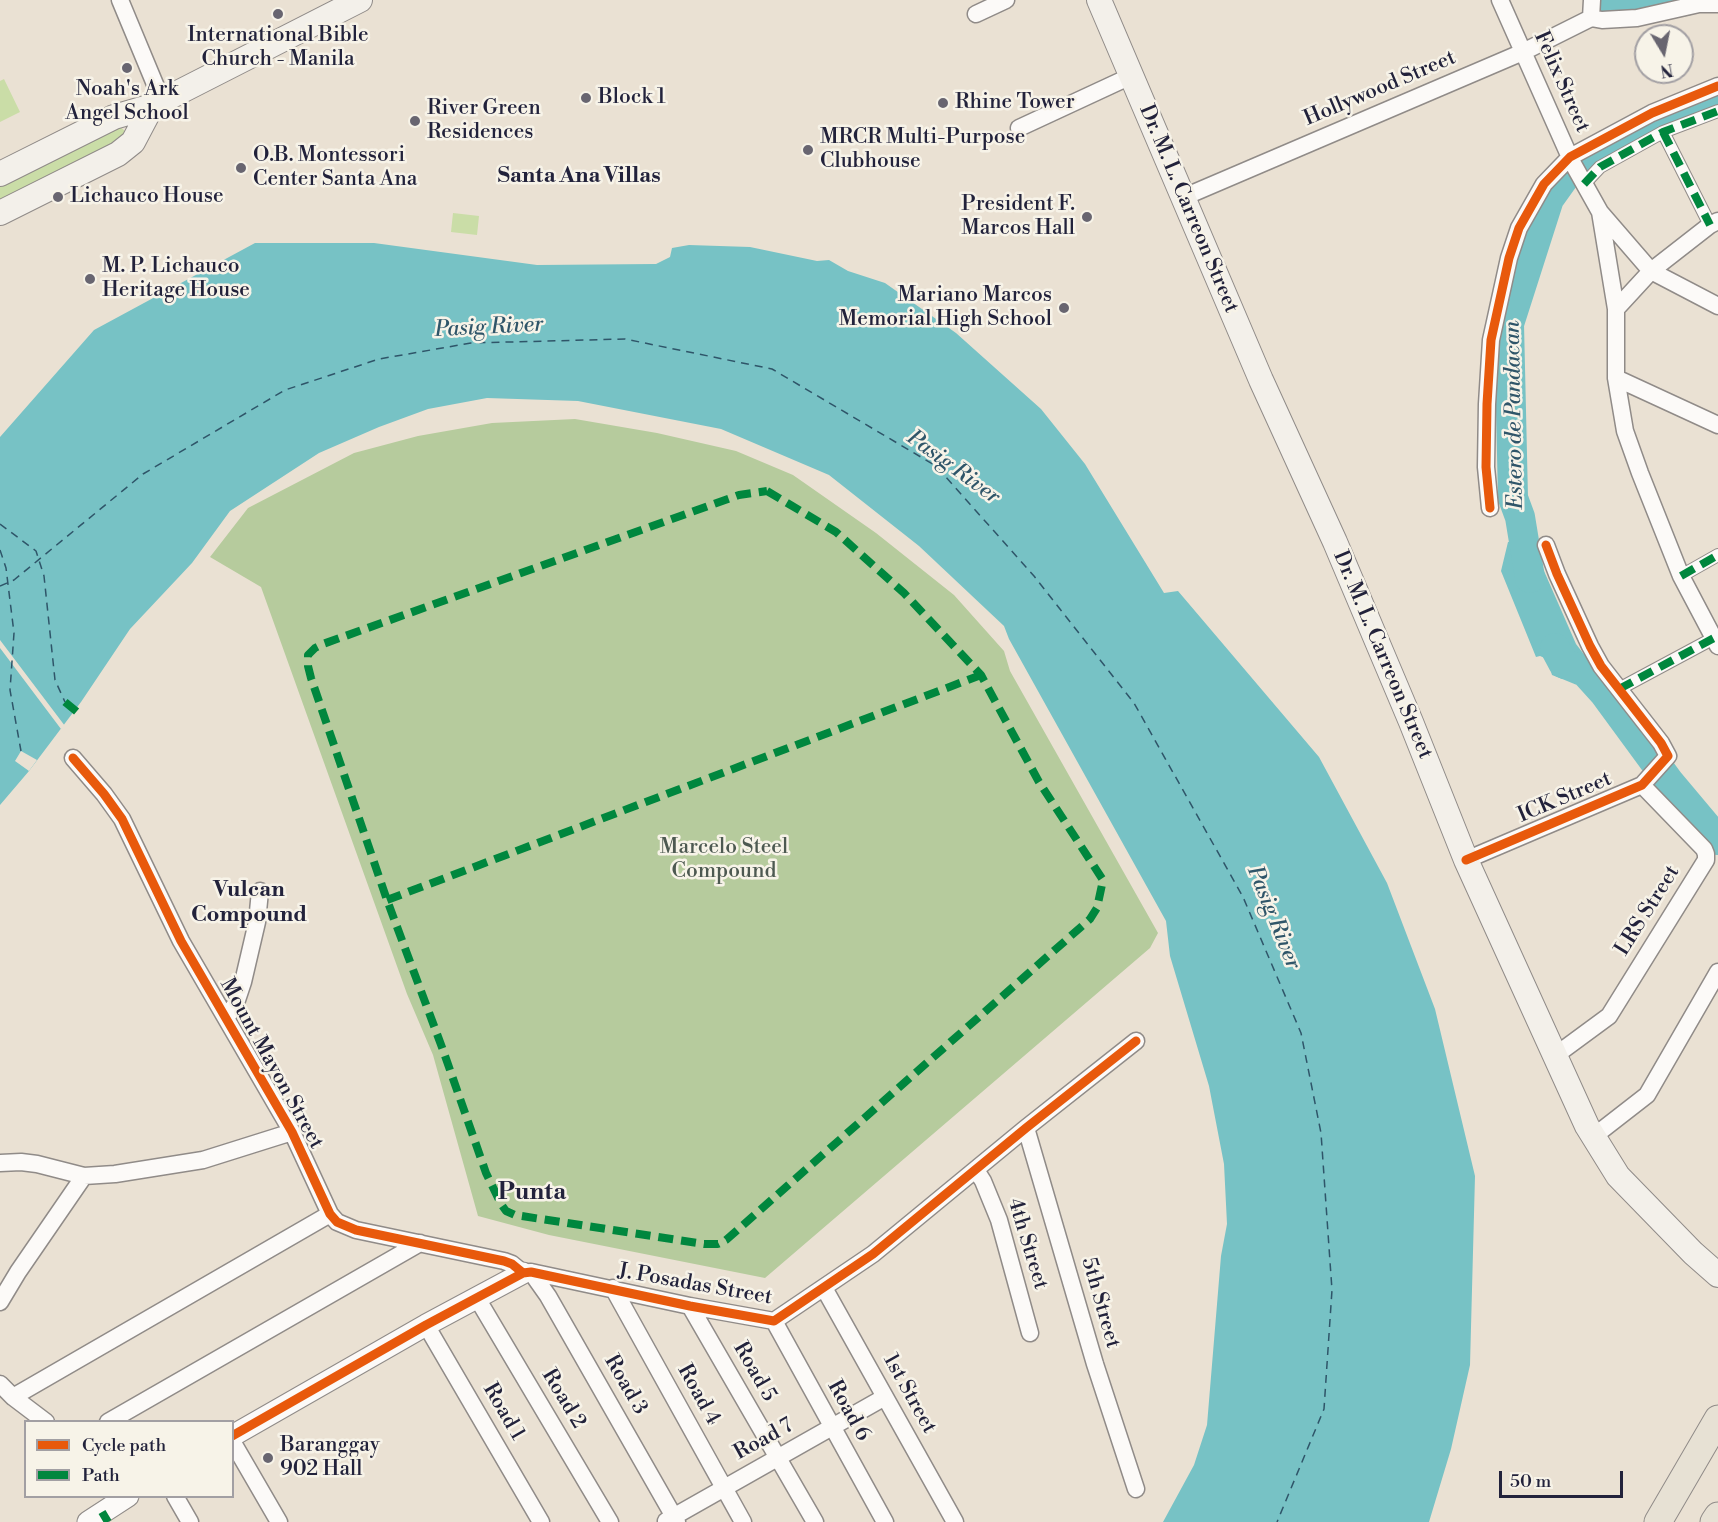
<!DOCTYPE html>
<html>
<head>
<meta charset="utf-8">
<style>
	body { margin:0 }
	#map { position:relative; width:1718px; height:1522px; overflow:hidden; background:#eae1d3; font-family:"Libre Bodoni",serif }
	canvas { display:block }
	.legend { position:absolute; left:24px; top:1420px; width:210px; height:78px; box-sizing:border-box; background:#f7f3e8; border:2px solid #a29fa3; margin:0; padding:8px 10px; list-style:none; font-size:18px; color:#22223b }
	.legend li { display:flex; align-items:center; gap:12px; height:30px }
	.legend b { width:30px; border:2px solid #a29fa3 }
	.north { position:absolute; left:1634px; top:24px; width:60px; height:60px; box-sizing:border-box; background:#f7f3e8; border:2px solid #a29fa3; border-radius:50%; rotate:170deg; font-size:16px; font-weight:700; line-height:24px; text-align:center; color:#22223b }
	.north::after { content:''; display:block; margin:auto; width:21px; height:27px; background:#686570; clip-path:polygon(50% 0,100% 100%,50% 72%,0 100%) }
	.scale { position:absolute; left:1499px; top:1471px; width:124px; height:27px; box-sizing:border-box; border:3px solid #22223b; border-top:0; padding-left:8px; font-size:18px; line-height:21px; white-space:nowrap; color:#22223b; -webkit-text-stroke:4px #f7f3e8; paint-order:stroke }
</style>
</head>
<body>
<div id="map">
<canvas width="1718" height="1522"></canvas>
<ul class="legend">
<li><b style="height:8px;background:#e8590c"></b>Cycle path</li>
<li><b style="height:8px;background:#00873e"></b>Path</li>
</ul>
<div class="north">N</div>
<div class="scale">50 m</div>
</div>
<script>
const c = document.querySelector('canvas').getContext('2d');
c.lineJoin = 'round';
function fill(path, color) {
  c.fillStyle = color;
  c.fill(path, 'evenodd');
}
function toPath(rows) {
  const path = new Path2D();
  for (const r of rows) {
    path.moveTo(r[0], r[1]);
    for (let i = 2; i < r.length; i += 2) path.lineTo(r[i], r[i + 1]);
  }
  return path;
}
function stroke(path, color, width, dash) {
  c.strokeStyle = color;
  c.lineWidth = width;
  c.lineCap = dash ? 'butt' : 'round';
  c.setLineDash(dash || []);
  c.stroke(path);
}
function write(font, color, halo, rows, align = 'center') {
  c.font = font + ' "Libre Bodoni",serif';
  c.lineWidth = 5;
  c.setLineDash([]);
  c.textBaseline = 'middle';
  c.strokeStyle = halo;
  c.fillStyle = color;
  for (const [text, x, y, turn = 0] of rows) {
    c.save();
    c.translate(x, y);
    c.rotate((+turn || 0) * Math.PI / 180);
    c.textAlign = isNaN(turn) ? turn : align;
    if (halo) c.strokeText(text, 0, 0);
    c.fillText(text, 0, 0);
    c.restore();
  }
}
fill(toPath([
	[4,79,20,112,0,122,0,81],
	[118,125,125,131,126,139,0,206,0,180],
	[453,213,479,216,477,235,451,232]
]), '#cadda7');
fill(toPath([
	[575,419,657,433,736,451,793,475,876,533,954,595,1004,651,1010,671,1158,933,1150,948,765,1278,549,1235,478,1216,433,1055,407,994,261,587,210,557,248,508,354,453,418,436,492,423]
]), '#b6cb9d');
fill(toPath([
	[255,243,374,243,537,265,656,264,670,257,672,248,689,245,750,247,817,261,829,260,848,271,885,283,956,333,1041,409,1085,464,1164,593,1178,591,1319,757,1387,883,1435,1009,1475,1176,1470,1365,1451,1449,1429,1522,1163,1522,1194,1465,1207,1425,1221,1256,1227,1224,1224,1164,1209,1086,1170,956,1166,921,1009,639,1004,626,919,546,829,475,721,429,578,401,487,398,428,409,379,427,319,453,230,511,192,563,130,629,81,702,29,771,0,805,0,437,94,330],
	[1536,538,1535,545,1544,571,1576,644,1593,666,1579,678,1574,674,1562,679,1552,675,1547,659,1540,656,1536,657,1501,571,1508,542]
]), '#77c2c5');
fill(toPath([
	[0,640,65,726,61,729,0,648],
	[21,751,37,760,29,771,15,761]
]), '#eae1d3');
stroke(toPath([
	[1611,0,1622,11,1686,1],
	[1530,578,1520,517,1513,498,1509,324,1549,199,1569,171,1668,117,1718,98],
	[1555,648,1563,663,1585,672,1604,693,1670,783,1718,840]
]), '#77c2c5', 30);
stroke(toPath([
	[0,524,36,551,44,576,55,680,65,702],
	[0,550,6,568,14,633,10,690,21,751],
	[0,586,14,580,143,474,285,390,379,359,471,343,625,339,772,369,936,466,1034,576,1134,703,1243,897,1301,1033,1321,1133,1332,1290,1324,1409,1277,1522]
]), '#2f5569', 1.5, [8, 6]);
const pedestrian = toPath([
	[1663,132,1710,225],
	[1584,184,1600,167,1663,132,1718,111],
	[1681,576,1718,555],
	[1619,689,1714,638]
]);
const minor = toPath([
	[120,0,162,101],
	[1500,0,1572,162,1600,212,1651,271,1718,306],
	[1592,0,1591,18,1602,20,1637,18,1699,4,1717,4],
	[976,14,1006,0],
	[1019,128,1131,76],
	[1184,197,1523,52,1591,18],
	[1600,212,1616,309,1616,378,1625,431,1640,473,1681,576,1718,646],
	[1616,309,1651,271,1710,225,1718,221],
	[1616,378,1718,425],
	[1490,508,1486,467,1487,404,1491,340,1509,258,1519,228,1544,184,1570,157,1652,113,1718,86],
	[73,758,104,794,122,819,181,941,292,1132,330,1214,337,1222,356,1230,504,1261,512,1264,523,1273,531,1272,690,1306,774,1321,873,1254,1026,1128,1136,1041],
	[1466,860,1642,785,1668,756,1661,743,1601,666,1590,646,1557,574,1546,545],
	[227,1017,236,1003,243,982,257,922,260,891],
	[1556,1055,1609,1016,1706,860,1706,854,1704,849,1642,785],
	[1026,1128,1095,1364,1136,1489],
	[1593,1137,1647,1095,1718,972],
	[0,1163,21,1162,37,1164,84,1176,115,1174,203,1160,292,1132],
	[976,1170,983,1181,999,1220,1030,1333],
	[531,1272,548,1296,677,1522],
	[613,1288,743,1522],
	[824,1288,955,1522],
	[477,1298,610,1522],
	[0,1302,18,1272,84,1176],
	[690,1306,815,1522],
	[774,1321,885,1522],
	[426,1325,541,1522],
	[0,1384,13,1397,46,1422],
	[13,1397,330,1214],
	[108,1422,420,1243],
	[232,1441,279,1522],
	[175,1496,190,1522],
	[666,1521,885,1397]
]);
const tertiary = toPath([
	[232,1436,426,1325,523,1273],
	[88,1522,128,1496]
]);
const secondary = toPath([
	[1099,0,1261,380,1335,542,1411,722,1466,860,1587,1126,1618,1176,1693,1253,1718,1275],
	[0,174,114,117,152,106,360,0],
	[0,213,118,154,133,142,152,106]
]);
const primary = toPath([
	[1658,1522,1718,1419],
	[1714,1522,1718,1516]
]);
stroke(pedestrian, '#908b88', 14);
stroke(minor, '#908b88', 19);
stroke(tertiary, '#908b88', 23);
stroke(secondary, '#908b88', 26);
stroke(primary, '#908b88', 29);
stroke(pedestrian, '#fcfaf8', 12);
stroke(minor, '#fcfaf8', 16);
stroke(tertiary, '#fcfaf8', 21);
stroke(secondary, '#f3f0ea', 24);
stroke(primary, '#e7e1d4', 27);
stroke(toPath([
	[1663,132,1710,225],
	[1584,184,1600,167,1663,132,1718,111],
	[767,491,836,532,904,593,981,675,1039,782,1103,880,1097,908,1090,919,726,1240,718,1244,704,1244,515,1215,506,1211,501,1204,486,1173,443,1050,387,900,311,678,308,666,308,655,315,648,323,644,739,495,767,491],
	[1681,576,1718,555],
	[1619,689,1714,638],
	[65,702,82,716],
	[387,900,981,675],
	[102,1512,108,1522]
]), '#00873e', 8, [15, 8]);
stroke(toPath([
	[1490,508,1486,467,1487,404,1491,340,1509,258,1519,228,1544,184,1570,157,1652,113,1718,86],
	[73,758,104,794,122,819,181,941,292,1132,330,1214,337,1222,356,1230,504,1261,512,1264,523,1273],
	[1466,860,1642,785,1668,756,1661,743,1601,666,1590,646,1557,574,1546,545],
	[232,1436,426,1325,523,1273,531,1272,690,1306,774,1321,873,1254,1026,1128,1136,1041]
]), '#e8590c', 9);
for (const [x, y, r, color] of [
	[278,14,6,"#686570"],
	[127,68,6,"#686570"],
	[586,98,6,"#686570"],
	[943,103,6,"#686570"],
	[415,121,6,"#686570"],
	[808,150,6,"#686570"],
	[241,168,6,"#686570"],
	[58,197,6,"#686570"],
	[1087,217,6,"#686570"],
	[90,279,6,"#686570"],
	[1064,308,6,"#686570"],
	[268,1458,6,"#686570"]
]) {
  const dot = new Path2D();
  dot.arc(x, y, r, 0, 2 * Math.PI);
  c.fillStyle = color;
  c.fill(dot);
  stroke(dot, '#f7f3e8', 2);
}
write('21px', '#22223b', '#f7f3e8', [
	["International Bible",278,36,"center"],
	["Church - Manila",278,60,"center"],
	["Noah's Ark",127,90,"center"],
	["Angel School",127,114,"center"],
	["Block 1",598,98],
	["Rhine Tower",955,103],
	["River Green",427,109],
	["Residences",427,133],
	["MRCR Multi-Purpose",820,138],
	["Clubhouse",820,162],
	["O.B. Montessori",253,156],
	["Center Santa Ana",253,180],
	["Lichauco House",70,197],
	["President F.",1075,205,"right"],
	["Marcos Hall",1075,229,"right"],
	["M. P. Lichauco",102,267],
	["Heritage House",102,291],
	["Mariano Marcos",1052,296,"right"],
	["Memorial High School",1052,320,"right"],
	["Baranggay",280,1446],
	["902 Hall",280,1470]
], 'left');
write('21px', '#22223b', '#f7f3e8', [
	["Felix Street",1561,82,66],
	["Hollywood Street",1380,89,-23],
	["Dr. M. L. Carreon Street",1188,209,67],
	["Dr. M. L. Carreon Street",1382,655,67],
	["ICK Street",1565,798,-23],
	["LRS Street",1648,911,-58],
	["Mount Mayon Street",271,1064,61],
	["4th Street",1027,1244,73],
	["J. Posadas Street",695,1285,10],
	["5th Street",1100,1303,74],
	["Road 5",754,1372,60],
	["Road 3",625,1385,60],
	["1st Street",909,1394,61],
	["Road 4",698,1395,61],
	["Road 2",563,1399,59],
	["Road 6",848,1411,61],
	["Road 1",503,1412,60],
	["Road 7",764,1440,-29]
]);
write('21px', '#4d5951', '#f7f3e8', [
	["Marcelo Steel",724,848],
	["Compound",724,872]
]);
write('bold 22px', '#22223b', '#f7f3e8', [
	["Santa Ana Villas",579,177],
	["Vulcan",249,891],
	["Compound",249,916]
]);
write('italic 22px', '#2f5569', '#f7f3e8', [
	["Pasig River",489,328,-3],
	["Estero de Pandacan",1515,415,-91],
	["Pasig River",953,468,36],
	["Pasig River",1273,918,68]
]);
write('bold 24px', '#22223b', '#f7f3e8', [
	["Punta",532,1193]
]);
</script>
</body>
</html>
